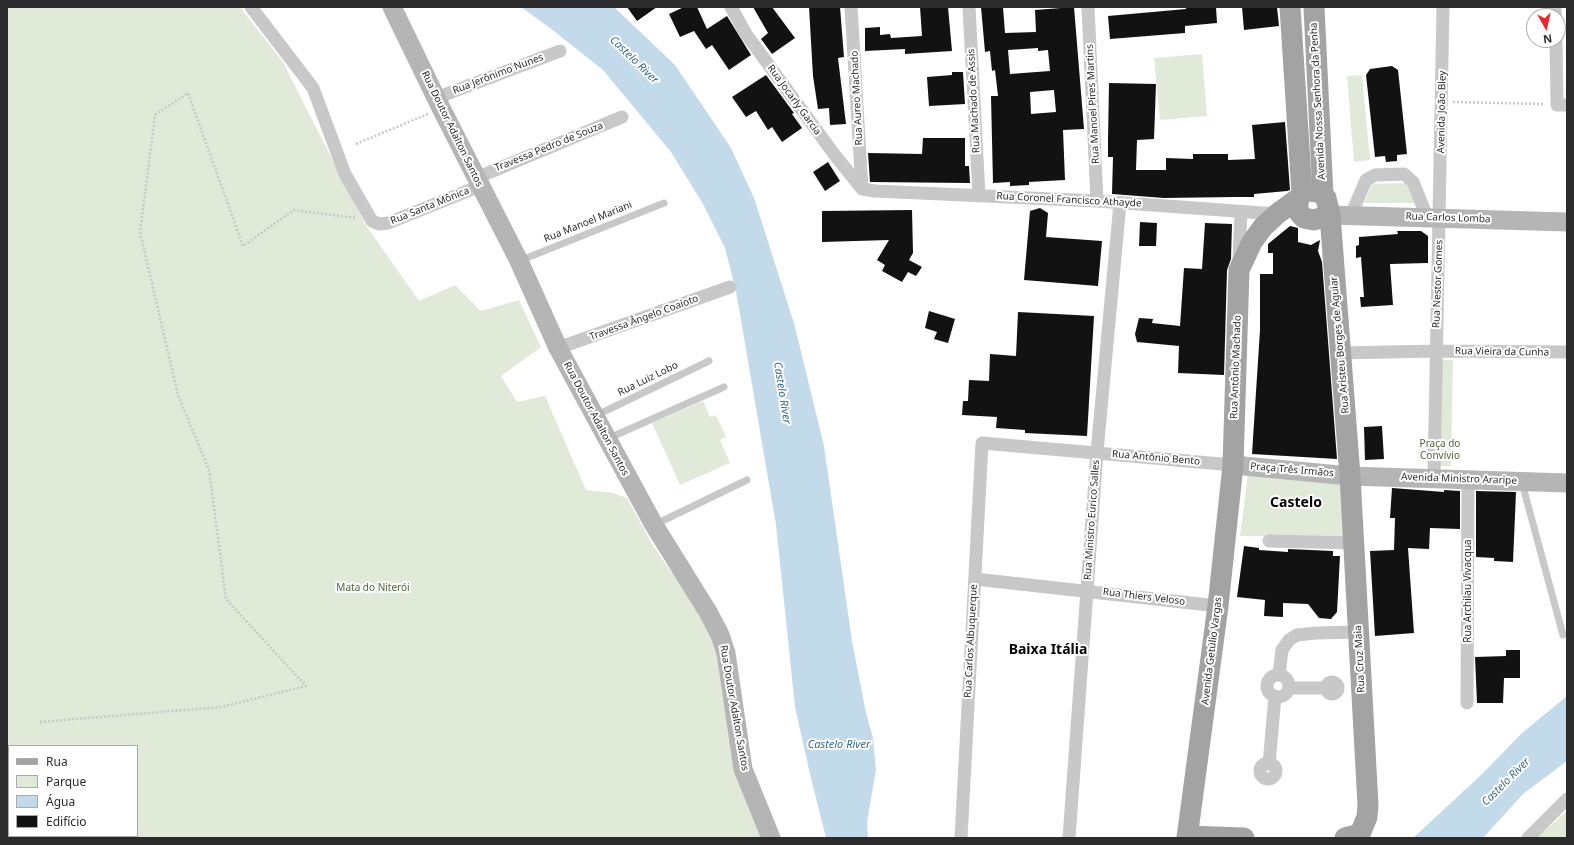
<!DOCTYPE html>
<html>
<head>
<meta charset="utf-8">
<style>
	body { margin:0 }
	#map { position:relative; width:1574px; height:845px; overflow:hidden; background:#fff; font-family:"Noto Sans",sans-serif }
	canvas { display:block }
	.frame { position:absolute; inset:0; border:8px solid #2b2b2b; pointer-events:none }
	.legend { position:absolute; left:8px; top:745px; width:130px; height:92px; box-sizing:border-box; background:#fff; border:1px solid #aaa; margin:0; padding:5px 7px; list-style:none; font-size:12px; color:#2b2b2b }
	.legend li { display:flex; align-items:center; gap:8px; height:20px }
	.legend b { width:20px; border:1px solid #aaa }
	.north { position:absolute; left:1526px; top:8px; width:40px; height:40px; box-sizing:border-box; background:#fff; border:1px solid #aaa; border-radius:50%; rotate:172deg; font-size:11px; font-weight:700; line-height:16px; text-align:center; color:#2b2b2b }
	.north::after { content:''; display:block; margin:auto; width:14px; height:18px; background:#e9272e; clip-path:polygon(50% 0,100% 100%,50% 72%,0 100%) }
</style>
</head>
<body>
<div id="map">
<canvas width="1574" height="845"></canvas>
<div class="frame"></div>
<ul class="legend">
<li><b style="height:5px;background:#a3a3a3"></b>Rua</li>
<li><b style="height:11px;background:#e1ead8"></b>Parque</li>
<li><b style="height:11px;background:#c3daeb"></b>Água</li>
<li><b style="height:11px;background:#121212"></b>Edifício</li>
</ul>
<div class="north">N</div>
</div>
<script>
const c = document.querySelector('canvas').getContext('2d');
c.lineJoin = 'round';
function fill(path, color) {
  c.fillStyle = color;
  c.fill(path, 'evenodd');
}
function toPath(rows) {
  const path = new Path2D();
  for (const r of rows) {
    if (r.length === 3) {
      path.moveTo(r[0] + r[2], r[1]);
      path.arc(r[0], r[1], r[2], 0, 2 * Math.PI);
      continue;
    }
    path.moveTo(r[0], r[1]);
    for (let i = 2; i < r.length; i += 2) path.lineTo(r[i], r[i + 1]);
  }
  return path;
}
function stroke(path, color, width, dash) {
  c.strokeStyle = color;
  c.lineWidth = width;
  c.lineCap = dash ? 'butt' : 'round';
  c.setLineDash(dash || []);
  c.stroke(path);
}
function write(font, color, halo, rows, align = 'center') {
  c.font = font + ' "Noto Sans",sans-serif';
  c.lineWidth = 4;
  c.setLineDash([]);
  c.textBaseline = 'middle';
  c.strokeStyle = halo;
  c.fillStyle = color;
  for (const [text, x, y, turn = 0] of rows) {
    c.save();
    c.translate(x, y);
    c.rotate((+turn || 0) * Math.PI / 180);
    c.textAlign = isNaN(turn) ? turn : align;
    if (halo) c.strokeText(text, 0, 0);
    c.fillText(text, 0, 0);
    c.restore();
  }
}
fill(toPath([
	[7,7,240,7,283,62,365,224,419,301,455,285,481,311,519,300,541,347,501,376,517,402,545,396,586,490,613,493,627,498,652,544,669,569,682,584,711,630,764,838,7,838],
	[9,746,137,746,137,836,9,836],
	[1202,54,1207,116,1160,120,1154,58],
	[1362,75,1370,160,1354,162,1347,76],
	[1406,183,1416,203,1364,203,1372,184],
	[1432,360,1453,360,1451,466,1427,466],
	[703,401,710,417,716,415,726,437,720,440,730,463,680,485,652,423],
	[1248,474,1342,484,1345,537,1240,536],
	[1567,811,1567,838,1537,838,1539,836]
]), '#e1ead8');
fill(toPath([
	[521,7,614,7,675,65,731,148,754,198,794,323,824,446,852,641,866,713,873,738,876,770,867,822,868,838,826,838,810,774,795,707,776,525,736,291,725,248,703,204,671,152,603,70,550,28],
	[1567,696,1567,761,1523,794,1483,838,1413,838,1481,775,1522,733]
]), '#c3daeb');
fill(toPath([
	[627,7,657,7,637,21],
	[684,7,697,7,707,29,727,16,751,55,729,70,712,45,706,49,694,31,680,37,669,14],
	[753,7,772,7,795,38,772,54,761,39,768,33],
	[809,7,840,7,844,57,838,58,846,124,830,125,829,108,818,109,813,76],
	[920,7,948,7,952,51,905,54,905,49,865,51,865,28,880,27,880,35,890,34,891,38,922,36],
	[981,7,1003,7,1005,33,1036,32,1035,10,1074,7,1084,129,1063,130,1065,180,1029,182,1029,185,1010,186,1010,182,993,183,991,96,998,96,995,70,992,71,990,51,985,52],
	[1038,48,1038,51,1048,50,1050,71,1010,74,1008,50],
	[1054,90,1056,112,1031,114,1030,92],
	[1186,7,1216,7,1217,23,1185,26,1185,33,1110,39,1108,16,1186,9],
	[1242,7,1277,7,1279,26,1244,30],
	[1392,66,1398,70,1407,154,1397,155,1397,161,1386,162,1385,156,1375,157,1366,75,1370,69],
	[952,72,963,72,965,104,929,106,927,77,952,75],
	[766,75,794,113,792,114,802,128,782,142,772,127,768,130,756,111,746,117,732,97],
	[1109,83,1156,84,1154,139,1137,140,1136,170,1166,170,1166,158,1193,159,1193,154,1228,154,1228,160,1255,159,1252,125,1285,122,1290,190,1287,191,1254,194,1254,197,1235,197,1164,198,1112,194,1113,157,1108,157,1108,140],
	[923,138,965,138,965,166,969,166,970,183,870,182,868,153,922,154],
	[828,162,840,181,825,191,813,172],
	[1040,208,1048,213,1046,237,1102,241,1098,286,1024,280,1030,211],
	[912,210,913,253,909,260,922,267,916,276,908,272,902,282,882,271,885,265,877,260,889,240,822,242,822,211],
	[1140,222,1157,223,1156,246,1139,246],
	[1205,223,1232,224,1231,259,1227,270,1224,375,1178,373,1179,346,1137,342,1135,334,1139,318,1153,319,1152,323,1180,326,1184,268,1202,269],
	[1290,226,1298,228,1298,242,1311,245,1320,240,1318,251,1322,262,1337,459,1252,454,1260,330,1260,274,1273,274,1273,253,1268,253,1268,244],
	[1397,231,1421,231,1428,236,1428,263,1390,264,1393,305,1361,307,1360,297,1364,297,1361,257,1356,258,1356,246,1359,245,1359,237,1398,234],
	[929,311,955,319,948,343,934,339,937,332,925,328],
	[1018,312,1094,316,1087,436,1025,433,1025,430,996,428,997,417,962,415,963,401,968,401,969,380,989,381,990,354,1016,356],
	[1382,426,1384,459,1365,460,1364,427],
	[1392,488,1444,492,1444,490,1460,491,1460,529,1430,528,1429,549,1408,548,1414,633,1375,636,1370,551,1394,550,1395,518,1390,518],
	[1476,491,1516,492,1513,562,1494,561,1494,558,1476,557],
	[1244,546,1259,548,1259,550,1288,552,1288,549,1333,551,1333,556,1340,556,1337,612,1331,619,1319,618,1308,604,1283,603,1283,617,1264,616,1265,600,1237,597],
	[1506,650,1520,650,1520,678,1504,678,1503,703,1477,703,1475,657,1506,656]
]), '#121212');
stroke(toPath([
	[1453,102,1544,104],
	[356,144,428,114],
	[40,722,221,707,306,686,226,599,209,470,178,395,140,232,155,115,188,93,243,246,294,210,356,218]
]), '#c8c8c8', 2.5, [2, 2]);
stroke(toPath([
	[519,261,664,203],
	[595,416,709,361],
	[607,439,724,387],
	[1522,483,1563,635],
	[656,524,747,480]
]), '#c8c8c8', 7);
stroke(toPath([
	[251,7,313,88,345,174,372,221,379,224,388,223,480,186],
	[731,7,746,34,834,154,862,189],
	[851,7,862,189],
	[969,7,979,195],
	[1088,7,1097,201],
	[1555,7,1555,16],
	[1556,40,1557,105,1567,105],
	[436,98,560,51],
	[476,178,622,117],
	[862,189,875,191,1097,201,1277,214],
	[1351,215,1366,180,1375,175,1404,174,1413,182,1427,217],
	[1239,260,1241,212],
	[558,348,730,287],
	[1340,353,1436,351,1567,352],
	[1434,478,1443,7],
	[1269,541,1354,543],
	[975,579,1218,606],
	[1278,686,11],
	[1279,675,1282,650,1289,640,1297,635,1316,633,1358,632],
	[1332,688,6],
	[1289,688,1326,688],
	[1467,703,1468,479],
	[1268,771,8],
	[1269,764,1275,696],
	[961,838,982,443,1233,465],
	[1069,838,1097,452,1120,203],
	[1528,838,1567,799]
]), '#c8c8c8', 13);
stroke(toPath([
	[392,7,441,108,519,261,558,348,654,525,708,612,720,635,726,653,743,769,771,838],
	[1330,215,1567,222],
	[1233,465,1350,476,1567,483]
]), '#b5b5b5', 19);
stroke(toPath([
	[1290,7,1302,193],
	[1314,7,1323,195],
	[1309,191,1319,192,1326,198,1330,215,1314,220,1304,218,1301,215,1298,211,1298,201,1302,193,1309,191],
	[1330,215,1350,476,1368,805,1367,817,1360,834,1345,838],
	[1187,836,1244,838],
	[1187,838,1218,606,1233,465,1239,270,1252,242,1263,227,1277,214,1300,197]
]), '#a3a3a3', 21);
write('10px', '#2b2b2b', '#fff', [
	["Rua Jerônimo Nunes",498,74,-21],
	["Rua Aureo Machado",857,98,-93],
	["Rua Jocarly Garcia",794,100,54],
	["Rua Machado de Assis",974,101,-93],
	["Avenida Nossa Senhora da Penha",1318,101,-93],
	["Rua Manoel Pires Martins",1093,104,-93],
	["Avenida João Bley",1442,112,-89],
	["Rua Doutor Adalton Santos",452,129,64],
	["Travessa Pedro de Souza",549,147,-22],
	["Rua Coronel Francisco Athayde",1069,200,3],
	["Rua Santa Mônica",430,206,-22],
	["Rua Carlos Lomba",1448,218,2],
	["Rua Manoel Mariani",588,222,-22],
	["Rua Nestor Gomes",1438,284,-88],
	["Travessa Ângelo Coaioto",644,318,-20],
	["Rua Aristeu Borges de Aguiar",1340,345,-95],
	["Rua Vieira da Cunha",1502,352,1],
	["Rua Antônio Machado",1236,367,-88],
	["Rua Luiz Lobo",648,379,-26],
	["Rua Doutor Adalton Santos",596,419,62],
	["Rua Antônio Bento",1156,458,5],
	["Praça Três Irmãos",1292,470,5],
	["Avenida Ministro Araripe",1459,479,2],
	["Rua Ministro Eurico Salles",1092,520,-86],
	["Rua Archilau Vivacqua",1468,591,-90],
	["Rua Thiers Veloso",1144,597,7],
	["Rua Carlos Albuquerque",971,641,-87],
	["Avenida Getúlio Vargas",1212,651,-83],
	["Rua Cruz Maia",1360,659,-93],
	["Rua Doutor Adalton Santos",734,708,80]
]);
write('10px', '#4d6738', '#fff', [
	["Praça do",1440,444],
	["Convívio",1440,456],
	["Mata do Niterói",373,588]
]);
write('italic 11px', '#386a8e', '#fff', [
	["Castelo River",634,60,44],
	["Castelo River",782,393,81],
	["Castelo River",839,745],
	["Castelo River",1506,782,-45]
]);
write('bold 14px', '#000', '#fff', [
	["Castelo",1296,503],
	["Baixa Itália",1048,650]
]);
</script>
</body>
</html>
